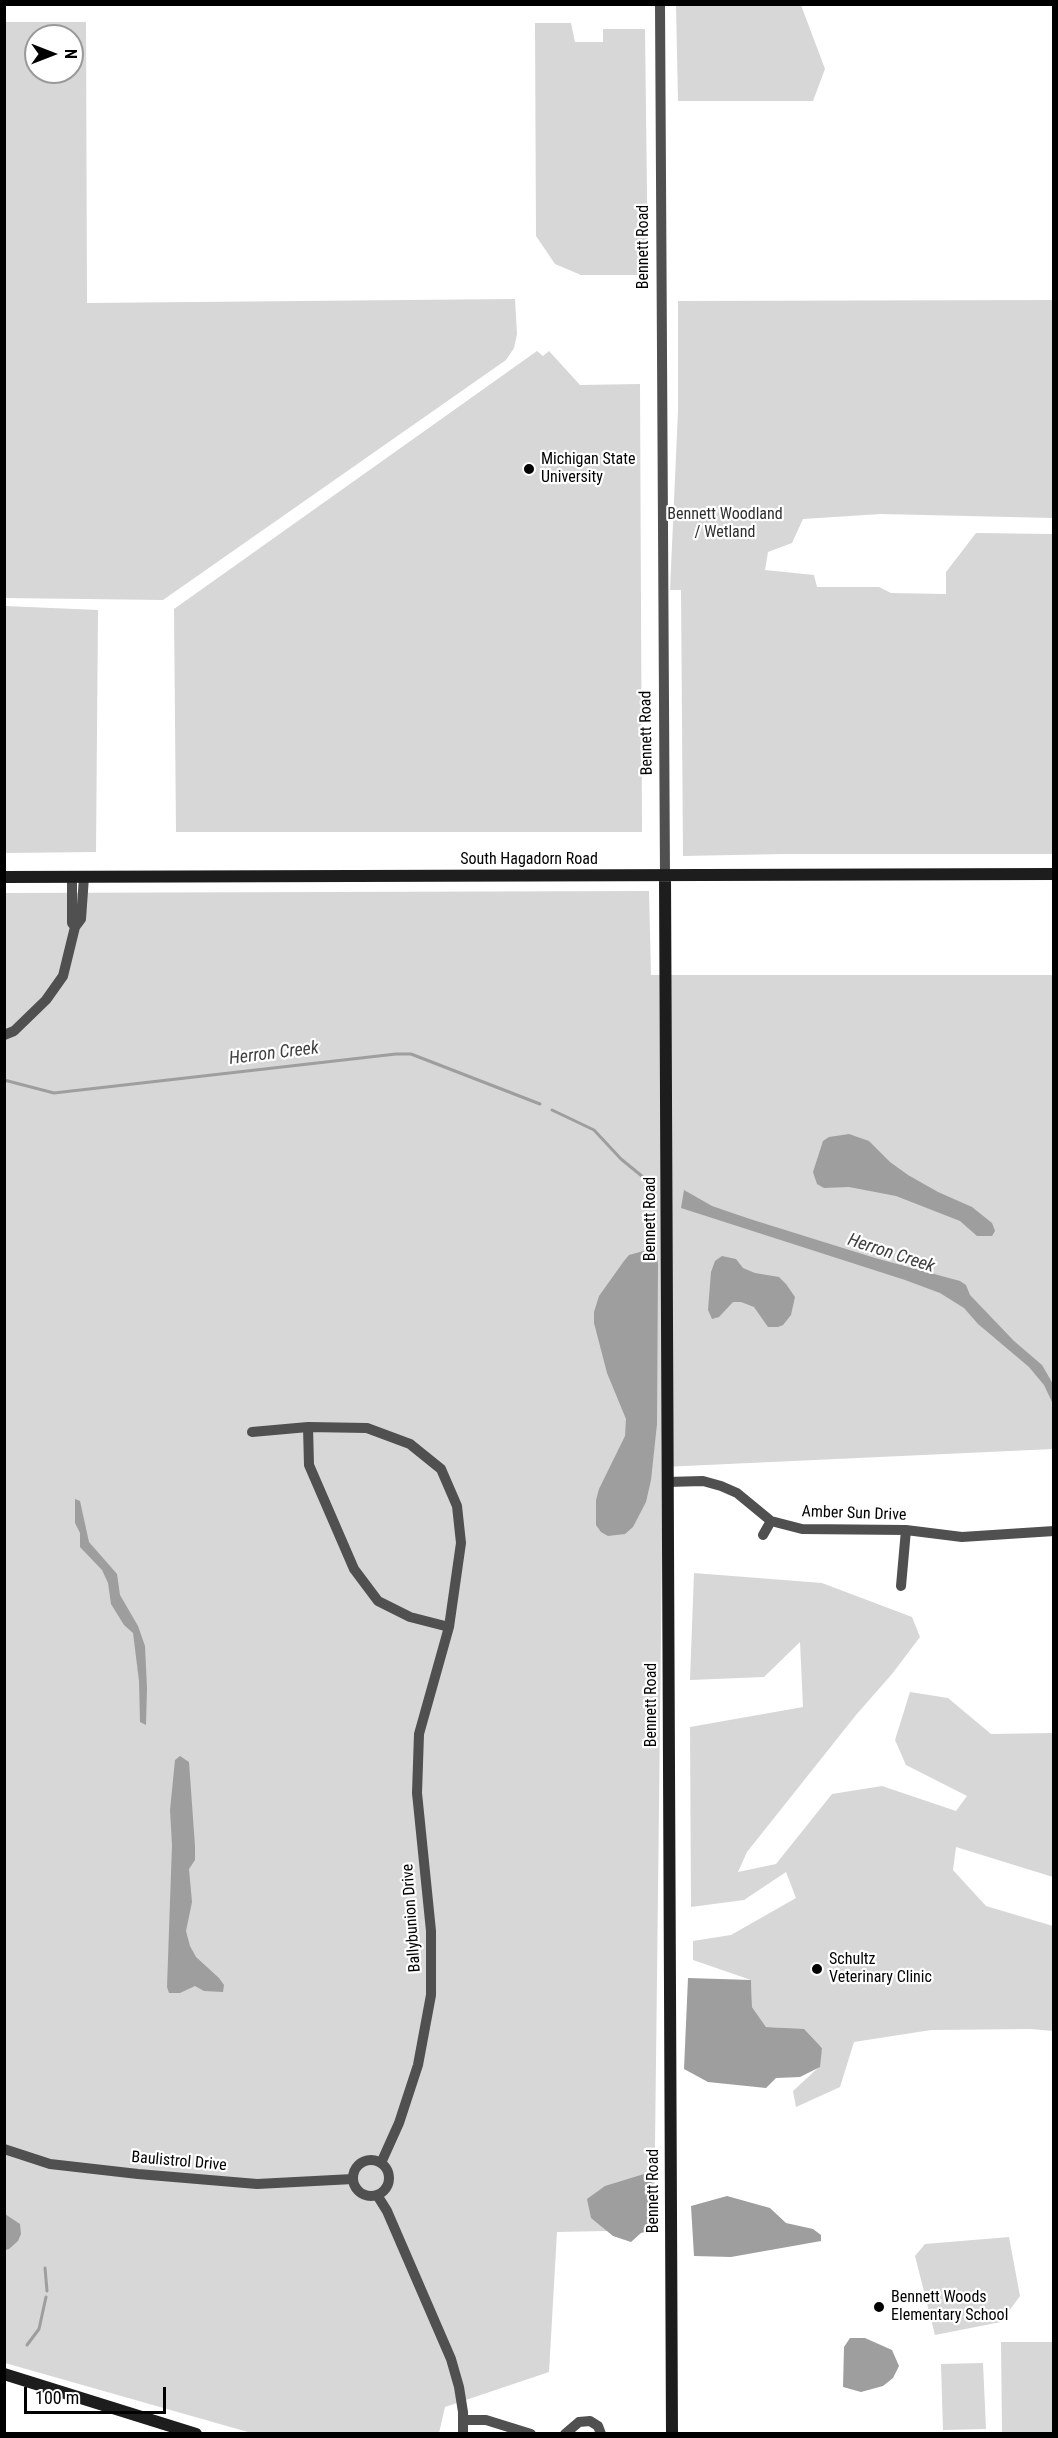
<!DOCTYPE html>
<html>
<head>
<meta charset="utf-8">
<style>
	body { margin:0 }
	#map { position:relative; width:1058px; height:2438px; overflow:hidden; background:#fff; font-family:"Roboto Condensed",sans-serif }
	canvas { display:block }
	.frame { position:absolute; inset:0; border:6px solid #000; pointer-events:none }
	.north { position:absolute; left:24px; top:24px; width:60px; height:60px; box-sizing:border-box; background:#fff; border:2px solid #999; border-radius:50%; rotate:90deg; font-size:16px; font-weight:700; line-height:24px; text-align:center; color:#000 }
	.north::after { content:''; display:block; margin:auto; width:21px; height:27px; background:#000; clip-path:polygon(50% 0,100% 100%,50% 72%,0 100%) }
	.scale { position:absolute; left:24px; top:2387px; width:142px; height:27px; box-sizing:border-box; border:3px solid #000; border-top:0; padding-left:8px; font-size:18px; line-height:21px; white-space:nowrap; color:#000; -webkit-text-stroke:4px #fff; paint-order:stroke }
</style>
</head>
<body>
<div id="map">
<canvas width="1058" height="2438"></canvas>
<div class="frame"></div>
<div class="north">N</div>
<div class="scale">100 m</div>
</div>
<script>
const c = document.querySelector('canvas').getContext('2d');
c.lineJoin = 'round';
function fill(path, color) {
  c.fillStyle = color;
  c.fill(path, 'evenodd');
}
function toPath(rows) {
  const path = new Path2D();
  for (const r of rows) {
    if (r.length === 3) {
      path.moveTo(r[0] + r[2], r[1]);
      path.arc(r[0], r[1], r[2], 0, 2 * Math.PI);
      continue;
    }
    path.moveTo(r[0], r[1]);
    for (let i = 2; i < r.length; i += 2) path.lineTo(r[i], r[i + 1]);
  }
  return path;
}
function stroke(path, color, width, dash) {
  c.strokeStyle = color;
  c.lineWidth = width;
  c.lineCap = dash ? 'butt' : 'round';
  c.setLineDash(dash || []);
  c.stroke(path);
}
function write(font, color, halo, rows, align = 'center') {
  c.font = font + ' "Roboto Condensed",sans-serif';
  c.lineWidth = 4.5;
  c.setLineDash([]);
  c.textBaseline = 'middle';
  c.strokeStyle = halo;
  c.fillStyle = color;
  for (const [text, x, y, turn = 0] of rows) {
    c.save();
    c.translate(x, y);
    c.rotate((+turn || 0) * Math.PI / 180);
    c.textAlign = isNaN(turn) ? turn : align;
    if (halo) c.strokeText(text, 0, 0);
    c.fillText(text, 0, 0);
    c.restore();
  }
}
fill(toPath([
	[507,5,507,6,4,5,5,4],
	[676,5,801,5,825,69,813,101,678,101],
	[5,22,86,22,87,303,515,299,517,334,514,348,506,360,163,600,5,598],
	[36,36,72,36,72,72,36,72],
	[535,23,571,23,575,42,603,42,603,29,645,29,648,275,581,275,555,264,536,236],
	[1053,300,1053,518,881,514,803,519,792,543,768,552,765,570,814,575,817,587,879,587,891,593,946,594,946,572,976,533,1053,534,1053,854,785,854,683,856,681,590,670,590,678,411,678,301],
	[537,351,543,356,549,351,580,385,640,384,642,832,176,832,174,609],
	[5,606,98,610,96,852,5,853],
	[649,891,651,975,1053,975,1053,1449,663,1467,654,2230,557,2232,549,2372,445,2407,439,2433,255,2434,5,2363,5,893],
	[694,1573,822,1583,912,1617,920,1637,892,1674,856,1715,747,1852,738,1872,776,1864,832,1794,882,1786,956,1811,967,1796,906,1765,895,1740,910,1692,948,1698,991,1734,1053,1733,1053,1877,956,1847,953,1870,986,1906,1053,1926,1053,2031,1031,2029,931,2030,854,2042,840,2087,796,2107,793,2091,819,2067,822,2047,785,2028,766,2027,752,2007,751,1980,693,1960,693,1941,731,1935,796,1898,786,1872,744,1900,691,1907,690,1727,803,1707,800,1642,764,1677,690,1680],
	[1009,2237,1020,2296,1001,2322,935,2335,915,2256,925,2244],
	[1001,2342,1053,2342,1053,2433,1002,2433],
	[983,2363,986,2429,943,2430,941,2364]
]), '#d7d7d7');
fill(toPath([
	[849,1134,869,1141,890,1162,908,1175,938,1192,972,1207,992,1223,995,1231,992,1236,977,1236,960,1221,896,1196,849,1187,824,1188,817,1184,813,1172,823,1141,829,1137],
	[684,1190,712,1206,750,1219,875,1258,960,1281,966,1285,970,1295,1014,1341,1042,1365,1053,1384,1053,1404,1044,1385,1029,1367,978,1324,964,1308,940,1293,905,1280,681,1208],
	[647,1250,657,1254,658,1265,657,1424,651,1480,646,1502,633,1527,625,1534,608,1536,601,1532,596,1525,596,1500,599,1489,625,1436,626,1419,607,1373,594,1323,594,1312,599,1296,624,1261,629,1255],
	[722,1256,736,1259,743,1268,755,1273,779,1277,786,1284,795,1297,791,1315,783,1325,778,1327,768,1327,754,1307,741,1302,733,1302,719,1317,712,1319,708,1310,711,1272,715,1261],
	[75,1499,80,1501,89,1542,117,1574,120,1595,138,1626,145,1646,147,1688,146,1725,140,1722,139,1681,133,1633,124,1625,111,1604,108,1583,102,1570,80,1547,80,1533,75,1523],
	[180,1756,189,1762,195,1846,195,1860,189,1869,192,1902,186,1931,190,1946,196,1957,219,1978,224,1985,223,1992,204,1991,195,1986,180,1993,169,1993,167,1987,172,1845,170,1810,175,1760],
	[688,1978,751,1980,752,2007,766,2027,804,2029,822,2048,820,2067,800,2077,776,2078,766,2088,708,2082,684,2069],
	[644,2174,651,2181,659,2198,657,2229,641,2233,631,2242,613,2236,591,2218,587,2199,605,2186],
	[727,2196,770,2208,786,2223,813,2229,821,2235,821,2241,731,2257,694,2256,691,2206],
	[5,2214,20,2224,21,2234,18,2241,9,2249,5,2250],
	[850,2338,865,2338,892,2350,899,2366,893,2378,883,2386,861,2392,843,2387,844,2347]
]), '#9e9e9e');
stroke(toPath([
	[4,1080,54,1093,396,1054,411,1054,540,1104],
	[552,1110,594,1130,621,1159,654,1186],
	[45,2268,47,2291],
	[27,2345,39,2329,46,2297]
]), '#9e9e9e', 3);
stroke(toPath([
	[660,4,665,876],
	[72,877,72,923,75,927],
	[4,1035,14,1031,46,1000,63,976,75,927,81,919,84,877],
	[308,1427,309,1465,354,1569,378,1601,410,1617,449,1627],
	[252,1432,308,1427,367,1428,410,1444,441,1469,457,1506,461,1543,449,1627,419,1734,417,1793,431,1931,431,1995,418,2065,399,2123,381,2163],
	[667,1482,703,1481,721,1486,737,1493,771,1521,802,1529,906,1530,962,1537,1054,1531],
	[763,1535,771,1521],
	[901,1586,906,1530],
	[4,2149,50,2164,138,2174,257,2184,353,2179],
	[371,2178,18],
	[377,2195,387,2211,451,2359,459,2387,463,2412,463,2434],
	[463,2420,486,2420,531,2434],
	[565,2434,579,2422,590,2421,598,2426,601,2434]
]), '#505050', 10);
stroke(toPath([
	[665,876,672,2434],
	[4,877,1054,874],
	[4,2374,196,2434]
]), '#1d1d1d', 12);
for (const [x, y, r, color] of [
	[529,469,6,"#000"],
	[817,1969,6,"#000"],
	[879,2307,6,"#000"]
]) {
  const dot = new Path2D();
  dot.arc(x, y, r, 0, 2 * Math.PI);
  c.fillStyle = color;
  c.fill(dot);
  stroke(dot, '#fff', 2);
}
write('16px', '#000', '#fff', [
	["Bennett Road",644,247,-90],
	["Bennett Road",647,733,-91],
	["South Hagadorn Road",529,860],
	["Bennett Road",651,1219,-90],
	["Amber Sun Drive",854,1514,2],
	["Bennett Road",652,1705,-90],
	["Ballybunion Drive",412,1918,-94],
	["Baulistrol Drive",179,2162,5],
	["Bennett Road",654,2191,-90]
]);
write('16px', '#000', '#fff', [
	["Michigan State",541,460],
	["University",541,478],
	["Schultz",829,1960],
	["Veterinary Clinic",829,1978],
	["Bennett Woods",891,2298],
	["Elementary School",891,2316]
], 'left');
write('16px', '#2e2e2e', '#fff', [
	["Bennett Woodland",725,515],
	["/ Wetland",725,533]
]);
write('italic 18px', '#3f3f3f', '#fff', [
	["Herron Creek",274,1054,-7],
	["Herron Creek",891,1254,18]
]);
</script>
</body>
</html>
